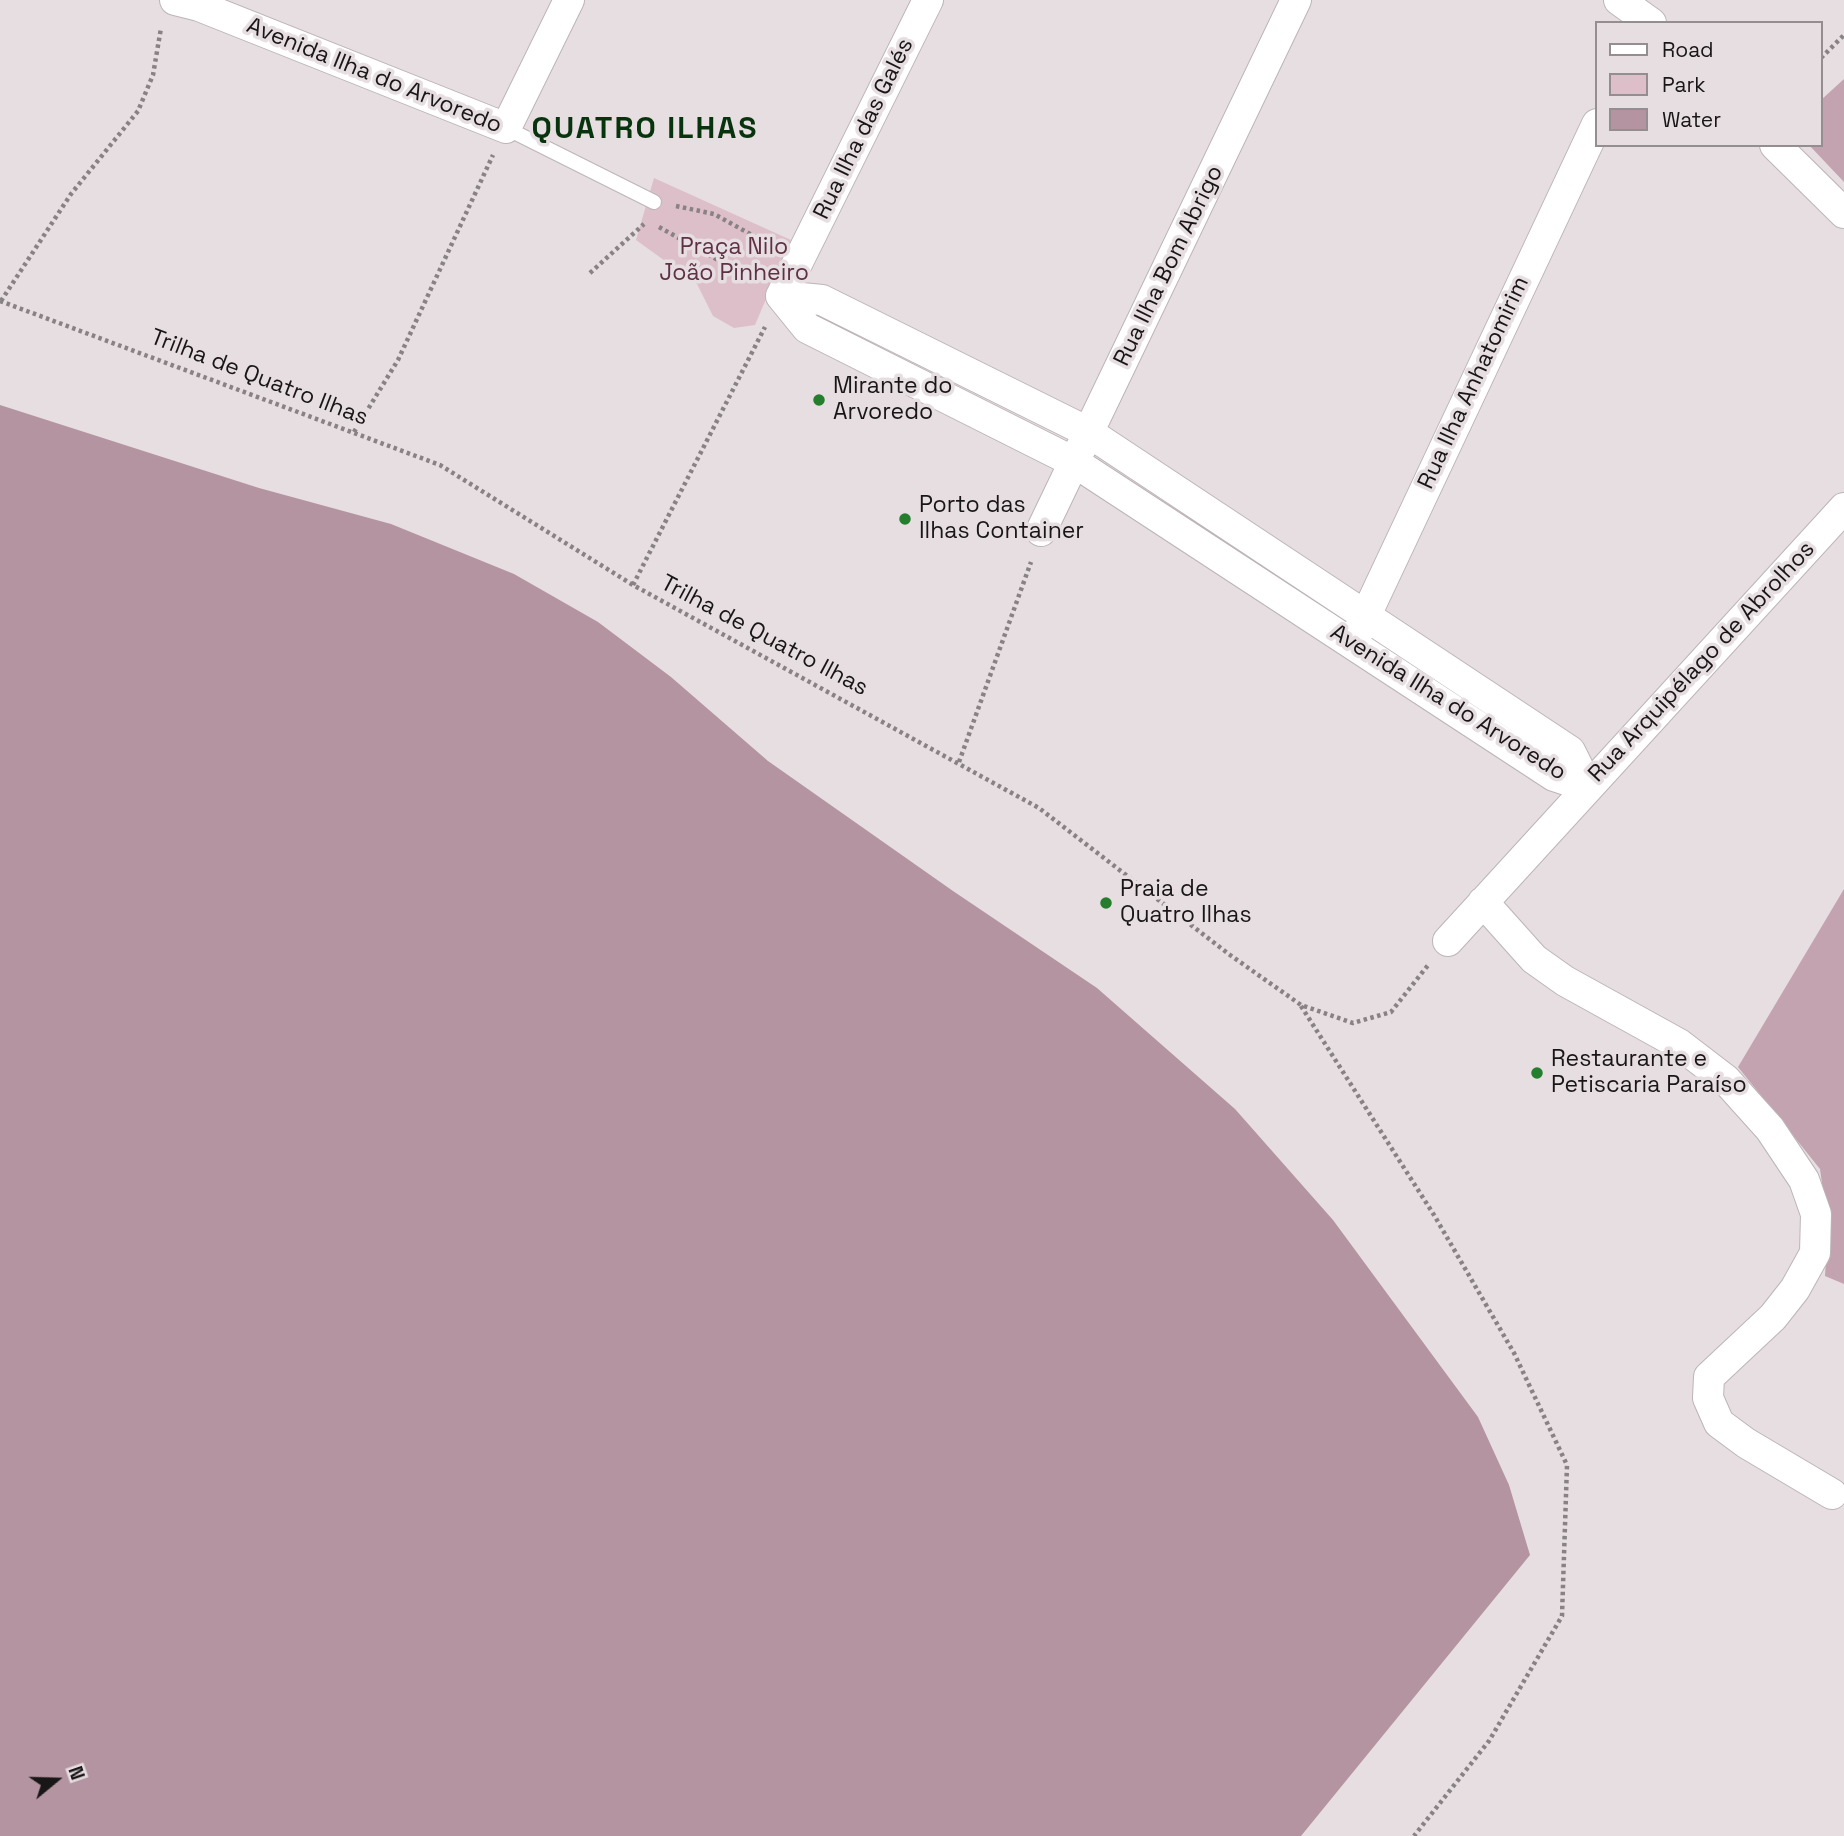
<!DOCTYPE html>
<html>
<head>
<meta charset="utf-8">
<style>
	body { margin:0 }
	#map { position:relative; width:1844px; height:1836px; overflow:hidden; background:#e7dee1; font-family:"Space Grotesk",sans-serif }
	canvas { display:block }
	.legend { position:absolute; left:1595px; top:21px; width:228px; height:126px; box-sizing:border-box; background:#e7dee1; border:2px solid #958e90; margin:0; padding:9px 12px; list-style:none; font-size:21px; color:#191617 }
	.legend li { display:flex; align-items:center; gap:14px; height:35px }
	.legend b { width:35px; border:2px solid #958e90 }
	.north { position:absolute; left:21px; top:1745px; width:70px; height:70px; -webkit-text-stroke:5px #e7dee1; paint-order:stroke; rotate:71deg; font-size:19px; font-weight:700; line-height:28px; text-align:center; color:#191617 }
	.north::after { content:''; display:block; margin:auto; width:24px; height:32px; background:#191617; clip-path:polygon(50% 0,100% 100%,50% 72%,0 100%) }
</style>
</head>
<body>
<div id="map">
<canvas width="1844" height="1836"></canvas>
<ul class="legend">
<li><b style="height:9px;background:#fff"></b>Road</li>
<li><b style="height:19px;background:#ddbfca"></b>Park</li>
<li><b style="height:19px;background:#b494a0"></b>Water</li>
</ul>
<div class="north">N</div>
</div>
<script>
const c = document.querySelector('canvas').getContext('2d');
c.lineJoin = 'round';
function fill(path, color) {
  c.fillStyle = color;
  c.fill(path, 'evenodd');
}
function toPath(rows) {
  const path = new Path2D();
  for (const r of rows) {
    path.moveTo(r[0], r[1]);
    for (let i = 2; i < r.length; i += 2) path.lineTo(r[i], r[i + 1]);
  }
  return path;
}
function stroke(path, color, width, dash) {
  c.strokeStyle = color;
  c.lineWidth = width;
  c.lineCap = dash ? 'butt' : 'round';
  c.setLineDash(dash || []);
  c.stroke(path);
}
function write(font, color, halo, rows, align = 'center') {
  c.font = font + ' "Space Grotesk",sans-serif';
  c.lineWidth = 7;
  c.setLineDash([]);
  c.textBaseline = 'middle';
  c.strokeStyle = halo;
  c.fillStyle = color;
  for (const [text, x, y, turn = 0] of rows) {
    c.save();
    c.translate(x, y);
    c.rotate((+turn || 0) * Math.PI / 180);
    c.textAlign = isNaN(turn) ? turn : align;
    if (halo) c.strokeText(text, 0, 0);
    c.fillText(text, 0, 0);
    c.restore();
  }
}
fill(toPath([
	[654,178,791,240,755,325,734,328,713,316,697,284,636,240]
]), '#ddbfca');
fill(toPath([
	[1844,79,1844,182,1809,145,1821,145,1821,100],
	[1844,889,1844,1284,1825,1276,1828,1227,1820,1169,1738,1067]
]), '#c3a3af');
fill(toPath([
	[0,405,259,488,391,524,514,574,598,622,671,677,768,761,953,891,1097,988,1235,1109,1333,1220,1478,1417,1509,1485,1530,1555,1301,1836,0,1836]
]), '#b494a0');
const lane = toPath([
	[506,128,654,202]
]);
const street = toPath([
	[175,0,199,6,506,128,569,0],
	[1619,0,1651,23],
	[1775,145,1844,213],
	[781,296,822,300,1088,432,1570,751,1588,787],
	[781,296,807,328,1074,462,1554,776,1588,787],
	[781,296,928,0],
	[1041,531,1296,0],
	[1359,630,1597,124],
	[1483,902,1534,959,1565,981,1679,1044,1726,1080,1770,1129,1804,1180,1816,1214,1815,1253,1795,1289,1773,1317,1709,1377,1708,1398,1719,1423,1746,1443,1832,1494],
	[1448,941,1844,508]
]);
stroke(lane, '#bdb4b7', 16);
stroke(street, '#bdb4b7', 32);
stroke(toPath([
	[1821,58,1844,35],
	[676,206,714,214,770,245],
	[659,227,752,279],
	[590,273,644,224],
	[0,301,440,465,633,585,1039,808,1230,955,1301,1005,1353,1023,1391,1012,1429,964],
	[1,301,71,194,138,111,153,75,161,28],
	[354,432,398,360,493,155],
	[633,585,765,327],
	[959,762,1031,562],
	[1301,1006,1434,1215,1514,1353,1567,1465,1562,1616,1489,1741,1414,1836]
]), '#888284', 4.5, [3.5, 3.5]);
stroke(lane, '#fff', 14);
stroke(street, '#fff', 30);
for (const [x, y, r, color] of [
	[819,400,7,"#247e2d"],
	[905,519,7,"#247e2d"],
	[1106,903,7,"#247e2d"],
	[1537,1073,7,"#247e2d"]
]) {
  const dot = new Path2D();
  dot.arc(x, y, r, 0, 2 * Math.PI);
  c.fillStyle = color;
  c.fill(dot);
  stroke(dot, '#e7dee1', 2.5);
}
write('23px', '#191617', '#e7dee1', [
	["Avenida Ilha do Arvoredo",374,76,22],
	["Rua Ilha das Galés",864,129,-64],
	["Rua Ilha Bom Abrigo",1169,266,-64],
	["Trilha de Quatro Ilhas",259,378,21],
	["Rua Ilha Anhatomirim",1474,383,-65],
	["Trilha de Quatro Ilhas",764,636,28],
	["Rua Arquipélago de Abrolhos",1702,662,-47],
	["Avenida Ilha do Arvoredo",1448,703,32]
]);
write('23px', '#5f3144', '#e7dee1', [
	["Praça Nilo",734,248],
	["João Pinheiro",734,274]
]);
write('23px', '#191617', '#e7dee1', [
	["Mirante do",833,387],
	["Arvoredo",833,413],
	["Porto das",919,506],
	["Ilhas Container",919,532],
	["Praia de",1120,890],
	["Quatro Ilhas",1120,916],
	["Restaurante e",1551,1060],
	["Petiscaria Paraíso",1551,1086]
], 'left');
c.letterSpacing = '2px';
write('bold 30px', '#08340d', '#e7dee1', [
	["QUATRO ILHAS",645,130]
]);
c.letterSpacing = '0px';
</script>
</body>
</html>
